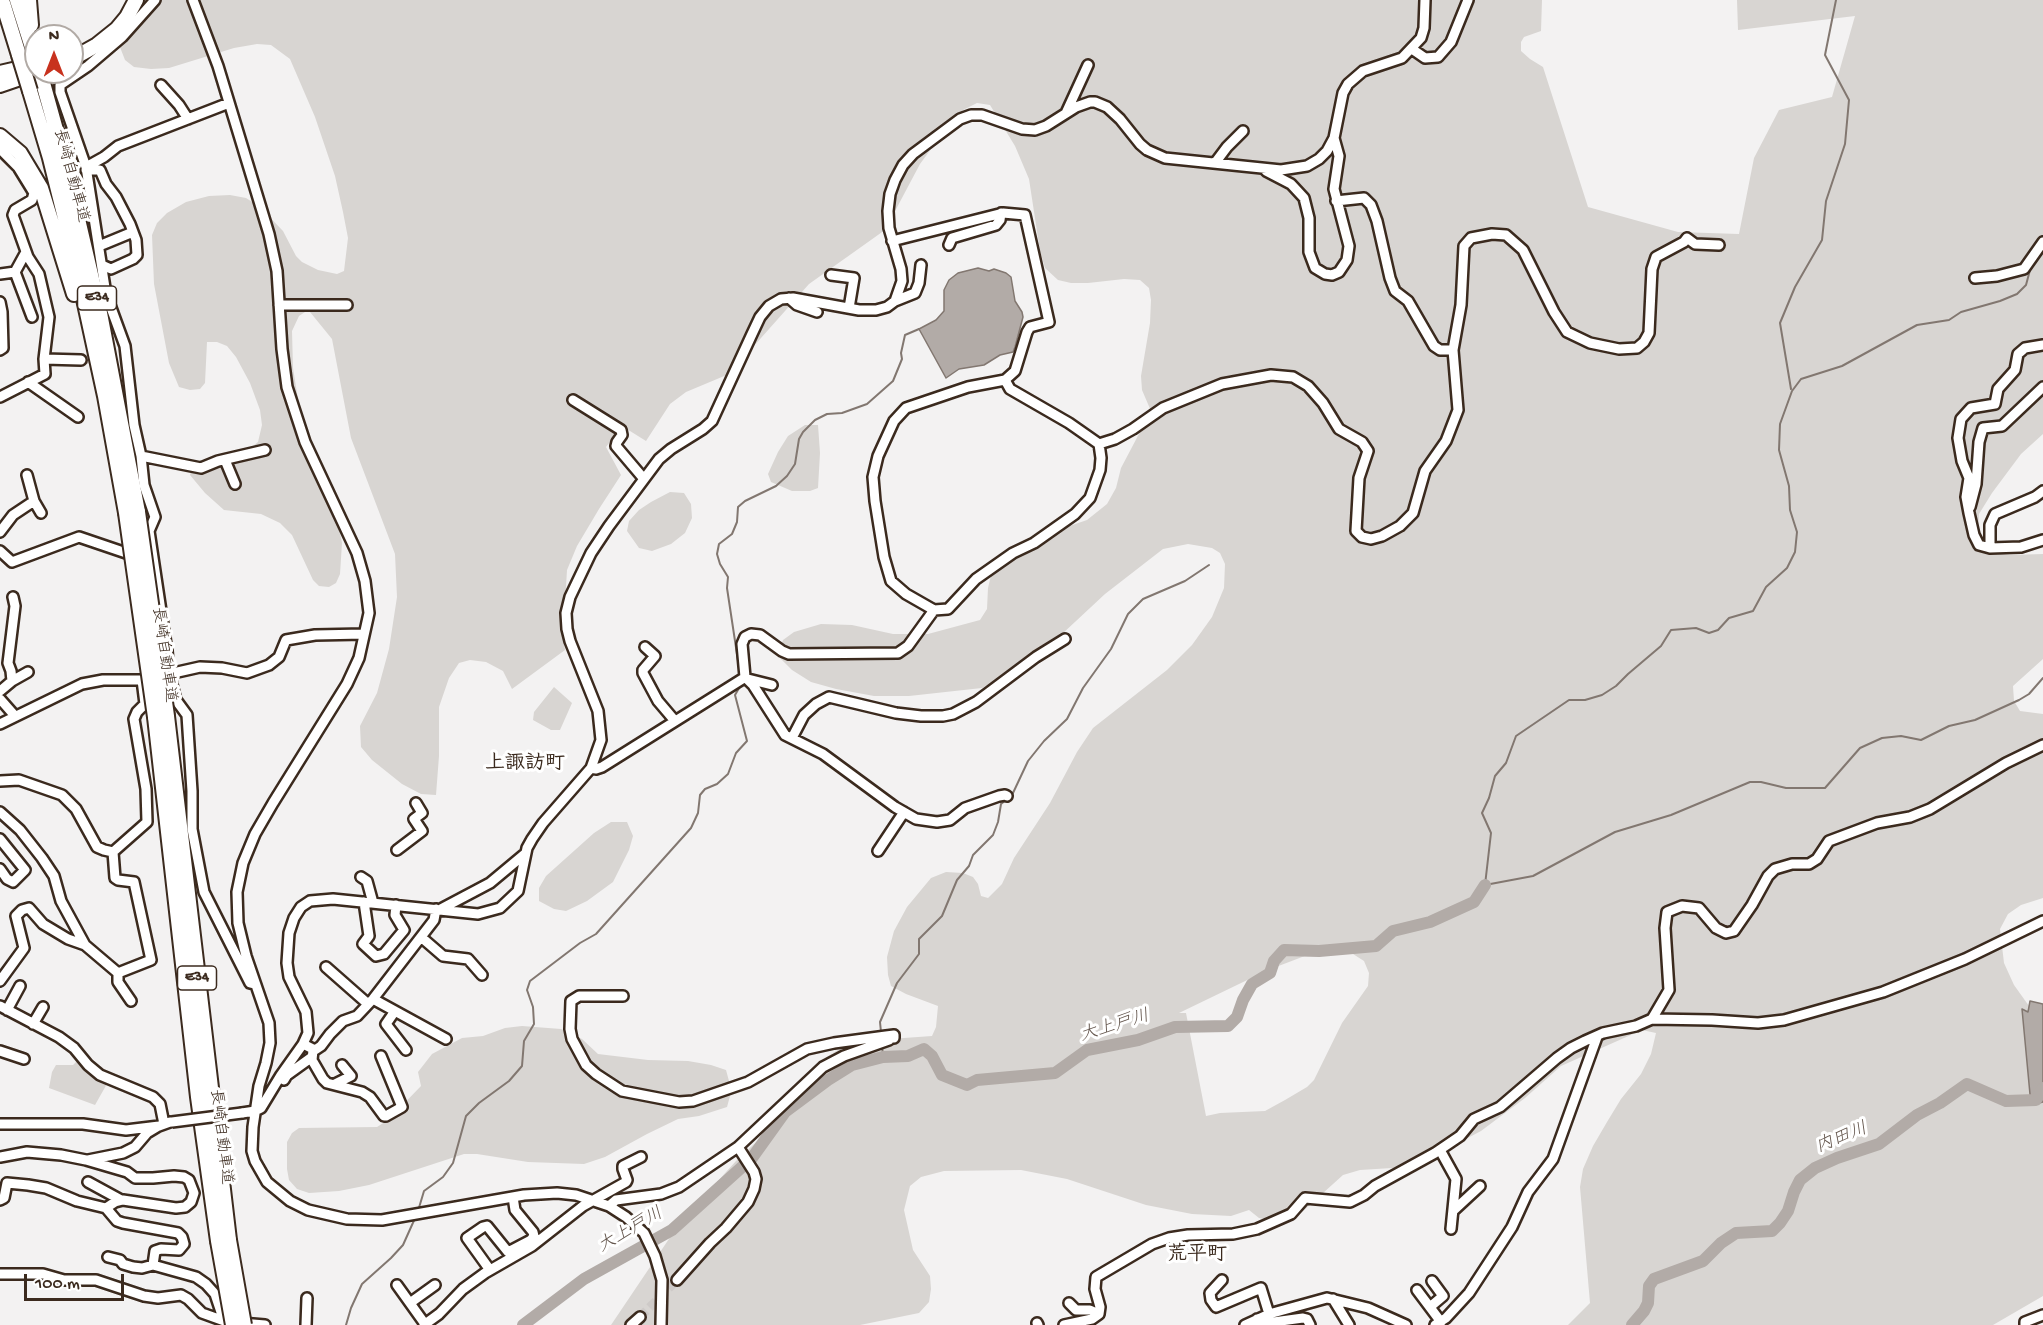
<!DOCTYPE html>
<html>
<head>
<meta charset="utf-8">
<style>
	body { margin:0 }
	#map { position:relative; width:2043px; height:1325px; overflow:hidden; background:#f3f2f2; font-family:"Gochi Hand",sans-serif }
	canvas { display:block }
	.north { position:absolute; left:24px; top:24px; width:60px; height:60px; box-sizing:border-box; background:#fff; border:2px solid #b1aaa5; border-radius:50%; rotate:0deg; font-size:16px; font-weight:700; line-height:24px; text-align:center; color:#3b2a1e }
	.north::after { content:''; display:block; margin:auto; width:21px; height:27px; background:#c8321e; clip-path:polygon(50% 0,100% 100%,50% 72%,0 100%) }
	.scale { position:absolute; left:24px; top:1274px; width:100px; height:27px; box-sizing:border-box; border:3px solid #3b2a1e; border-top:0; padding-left:8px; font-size:18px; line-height:21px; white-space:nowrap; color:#3b2a1e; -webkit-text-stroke:4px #fff; paint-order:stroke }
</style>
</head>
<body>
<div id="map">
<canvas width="2043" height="1325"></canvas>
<div class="north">N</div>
<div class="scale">100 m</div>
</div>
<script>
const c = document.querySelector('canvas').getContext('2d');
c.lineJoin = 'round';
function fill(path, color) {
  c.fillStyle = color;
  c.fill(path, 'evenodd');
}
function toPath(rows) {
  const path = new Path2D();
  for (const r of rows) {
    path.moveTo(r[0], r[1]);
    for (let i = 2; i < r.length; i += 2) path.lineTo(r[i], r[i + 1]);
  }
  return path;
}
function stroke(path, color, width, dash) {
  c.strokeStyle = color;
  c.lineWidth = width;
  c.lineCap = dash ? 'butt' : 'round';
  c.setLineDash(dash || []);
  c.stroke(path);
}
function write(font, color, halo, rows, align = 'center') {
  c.font = font + ' "Gochi Hand","Klee One",sans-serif';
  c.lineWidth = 6;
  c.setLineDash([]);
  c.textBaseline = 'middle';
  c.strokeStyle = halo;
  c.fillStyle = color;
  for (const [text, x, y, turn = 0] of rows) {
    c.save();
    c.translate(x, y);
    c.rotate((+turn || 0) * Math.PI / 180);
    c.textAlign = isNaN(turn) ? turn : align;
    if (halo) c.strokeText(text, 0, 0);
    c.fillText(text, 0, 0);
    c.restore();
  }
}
fill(toPath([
	[147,0,1542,0,1541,31,1524,37,1521,42,1521,51,1530,59,1543,67,1588,207,1678,232,1739,234,1754,158,1779,110,1832,97,1855,16,1738,30,1737,0,2043,0,2043,434,2021,454,1992,493,1979,514,1978,533,1983,545,1994,553,2010,555,2043,554,2043,659,2013,686,2014,701,2020,711,2043,714,2043,898,2021,905,2008,914,2000,929,2004,963,2014,985,2029,1006,2043,1019,2043,1296,1993,1325,1568,1325,1590,1303,1580,1187,1583,1169,1593,1146,1607,1122,1621,1099,1641,1074,1651,1054,1656,1033,1642,1030,1561,1066,1525,1098,1481,1131,1426,1160,1408,1167,1360,1170,1343,1175,1302,1212,1277,1222,1259,1218,1249,1210,1231,1216,1192,1214,1146,1205,1067,1179,1021,1170,944,1171,921,1177,910,1186,904,1210,913,1250,930,1276,931,1289,929,1302,919,1313,860,1325,611,1325,679,1224,736,1161,770,1129,804,1079,828,1056,845,1046,876,1040,932,1036,936,1027,938,1006,906,994,891,986,888,975,887,957,894,931,907,907,931,878,946,872,963,873,973,877,978,884,981,896,988,898,1002,884,1014,858,1050,803,1077,752,1093,728,1167,670,1192,645,1212,617,1224,588,1225,564,1220,553,1212,548,1188,544,1163,549,1105,594,1061,635,1021,666,982,688,909,696,874,696,836,689,811,682,792,670,780,658,780,649,783,640,794,632,821,624,852,625,893,634,928,634,980,620,987,609,988,588,993,567,1004,552,1029,540,1087,520,1107,504,1116,488,1121,468,1151,411,1142,390,1141,376,1150,323,1151,300,1149,288,1140,280,1124,279,1088,283,1071,283,1058,280,1045,268,1040,251,1029,179,1015,146,990,105,977,103,963,110,942,134,920,164,885,230,809,284,729,374,686,392,670,404,646,441,622,426,606,447,621,475,599,509,577,546,567,570,563,637,565,650,512,689,503,671,486,662,470,660,459,663,449,678,439,707,439,756,436,795,421,794,402,784,372,760,361,747,360,726,377,693,389,649,397,597,395,554,351,438,332,339,310,312,305,312,299,316,292,331,293,368,301,418,336,513,342,543,340,574,336,583,329,587,319,586,313,580,292,535,280,523,261,514,224,510,205,493,190,475,192,468,200,462,248,450,258,442,262,425,260,410,250,383,236,357,227,346,217,342,207,342,205,383,200,389,190,390,179,387,169,363,154,284,152,235,157,223,167,213,186,202,209,196,230,195,246,198,260,207,283,231,296,256,302,262,318,270,337,274,344,271,348,238,343,212,335,176,315,117,290,59,271,45,257,44,234,48,169,68,151,69,134,67,125,60,118,42,131,18,146,4],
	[1331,951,1353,954,1364,961,1369,973,1368,986,1342,1023,1314,1080,1307,1087,1285,1100,1265,1111,1220,1113,1206,1116,1186,1013,1179,1013,1268,970,1310,954],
	[805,425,818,425,820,453,818,488,810,491,792,491,771,482,768,474,778,452,788,436],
	[670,492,684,493,691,504,692,518,685,533,671,544,652,551,639,548,627,531,629,521,639,510,651,502],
	[554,687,572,703,560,730,551,730,533,720,534,712],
	[611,822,627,822,633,836,629,850,613,882,587,901,566,911,554,909,539,901,539,888,546,876,594,833],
	[522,1026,561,1029,582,1039,598,1054,648,1060,688,1061,711,1065,726,1070,729,1081,730,1096,727,1107,699,1116,678,1119,647,1134,605,1157,584,1164,528,1162,477,1154,464,1154,369,1185,339,1191,309,1193,297,1189,289,1180,287,1169,287,1142,292,1133,299,1128,377,1127,388,1120,421,1086,418,1072,432,1054,462,1038,483,1036,505,1028],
	[79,1059,108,1082,95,1105,49,1088,52,1072,56,1065,73,1065]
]), '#d8d5d2');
const water = toPath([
	[978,268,989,271,994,269,1006,273,1011,277,1015,301,1022,312,1023,317,1015,347,1013,352,1000,355,984,365,959,369,946,378,919,329,936,320,944,311,944,290,949,280,958,273,978,268],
	[2030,1001,2043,1004,2043,1102,2031,1105,2022,1009,2028,1012,2030,1001]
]);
fill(water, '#b2aba7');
stroke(water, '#827770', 1.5);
stroke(toPath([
	[2043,250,2030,270,2026,285,2017,294,2000,301,1961,312,1949,320,1917,325,1842,366,1801,379,1792,391,1780,424,1779,450,1789,486,1790,510,1797,532,1795,552,1787,568,1766,587,1753,611,1729,618,1718,630,1709,633,1696,628,1671,630,1661,646,1628,674,1616,686,1602,695,1585,700,1569,700,1516,736,1506,763,1495,776,1489,798,1482,813,1491,833,1485,885,1533,876,1615,832,1671,815,1750,782,1761,782,1786,788,1825,788,1860,748,1882,738,1901,736,1921,740,1949,726,1975,720,2019,700,2029,694,2043,678],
	[1791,389,1780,323,1795,287,1822,240,1826,201,1845,144,1849,100,1825,55,1836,0],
	[740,674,727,588,728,577,720,564,717,554,719,544,732,534,737,522,738,507,745,501,776,486,787,476,795,464,799,439,803,432,815,420,827,414,842,413,867,404,893,381,902,359,901,353,905,335,919,329],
	[1010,796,1013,793,1028,761,1044,741,1067,719,1083,688,1111,649,1128,614,1143,599,1185,581,1209,565],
	[881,1032,880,1022,897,983,919,954,919,939,942,916,957,880,969,866,973,855,993,835,998,822,1001,804,1006,800],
	[882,1045,883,1057],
	[418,1211,424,1191,443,1177,453,1163,466,1116,479,1103,509,1081,522,1066,524,1041,534,1024,533,1007,527,990,530,981,580,943,596,934,691,828,698,813,700,795,705,789,717,784,728,774,736,753,747,741,735,695,742,683],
	[346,1325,351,1308,362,1284,391,1258,403,1245,416,1216]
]), '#827770', 2);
stroke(toPath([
	[523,1325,584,1279,672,1230,752,1158,785,1112,828,1080,852,1065,883,1057,908,1056,924,1049,932,1056,942,1075,967,1085,977,1080,1055,1073,1087,1050,1138,1040,1175,1027,1228,1026,1237,1017,1243,1000,1252,984,1270,973,1274,961,1284,950,1319,951,1376,946,1393,931,1430,922,1474,902,1485,885],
	[1632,1325,1644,1311,1648,1303,1649,1286,1654,1279,1703,1261,1721,1243,1736,1233,1772,1231,1780,1223,1788,1211,1794,1192,1800,1180,1815,1168,1837,1158,1879,1144,1917,1115,1940,1103,1967,1084,2006,1101,2036,1100,2043,1088]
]), '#b2aba7', 12);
stroke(toPath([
	[81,360,118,355],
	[640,1317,677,1280]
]), '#cecac8', 9, [9, 4.5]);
const minor = toPath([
	[155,0,122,37,88,66,60,85,60,92,86,167,106,294,125,346,134,425,141,456,144,485,155,517,149,531,167,651,169,673,176,700,187,715,192,791,192,829,204,892,250,983,254,984],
	[193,0,218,66,269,234,277,271,282,349,287,387,305,442,357,553,365,581,369,613,359,658,347,684,273,803,255,834,243,863,237,892,238,923,246,956,269,1023,270,1043,266,1063,259,1086,253,1127,252,1151,255,1161,267,1182,290,1201,308,1210,347,1219,382,1220,524,1195,557,1193,576,1195,609,1206,626,1217,644,1233,655,1256,662,1280,661,1325],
	[1412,49,1425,58,1438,57,1451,42,1468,0],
	[161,85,179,105,188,119],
	[1066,113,1088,65],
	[0,149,18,167,34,193,32,200,15,210,13,215,28,257,39,274,49,317,44,359,45,374,0,397],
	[1215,163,1227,147,1243,131],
	[86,167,104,157,118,146,229,103],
	[86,170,100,170,106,184,116,197,130,224,136,240,137,255,133,259,111,269,102,265],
	[1266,171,1291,184,1304,198,1309,218,1309,252,1315,268,1325,274,1332,275,1339,272,1347,260,1349,246,1334,189,1339,156,1334,138],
	[1336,201,1364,198,1371,205,1377,221,1390,278,1395,291,1408,301,1434,346,1440,350,1453,350],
	[892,241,1003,213,1025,215,1049,322,1030,327,1027,332,1015,371,1005,380,968,387,906,408,894,421,878,456,873,477,875,501,884,557,891,581,906,594,934,610,948,609,976,579,1013,553,1034,543,1075,514,1090,498,1100,470,1101,458,1099,444,1069,423,1010,389,1005,380],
	[949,245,952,238,996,225,1000,220,1001,213],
	[99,246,133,232],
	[15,272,32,317],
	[0,274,15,272,26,252],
	[831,275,854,278,849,308],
	[1975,278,1997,276,2024,269,2043,242],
	[789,298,797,305,817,312],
	[895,301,915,293,919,283,921,265],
	[0,302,2,312,3,348,0,350],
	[279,305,347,305],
	[2043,345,2025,348,2018,354,2015,370,1998,389,1995,404,1971,408,1961,419,1958,438,1962,461,1969,478,1966,497,1969,513,1974,535,1979,545,1990,548,2021,547,2043,540],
	[44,359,81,360],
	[28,382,78,417],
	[573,400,621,430,622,435,617,442,616,446,644,479],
	[1099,444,1115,439,1133,429,1163,408,1222,384,1271,375,1293,377,1308,386,1323,403,1339,429,1362,442,1368,451,1359,478,1356,531,1362,537,1371,539,1382,536,1400,526,1413,513,1425,471,1446,441,1458,410,1453,350,1461,305,1464,246,1471,238,1492,234,1506,235,1523,250,1554,312,1567,332,1590,343,1619,349,1637,348,1644,342,1649,333,1652,269,1656,257,1684,242,1687,238,1695,244,1719,245],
	[141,456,201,468,218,461,265,450],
	[225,460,235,484],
	[27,475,34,501],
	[1970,507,1976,484,1979,442,1983,428,2002,426,2043,387],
	[0,532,13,515,34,501,41,513],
	[1990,548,1990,525,1995,514,2035,497,2043,491],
	[0,551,12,562,79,537,135,556],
	[934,610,908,646,898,653,789,654,782,651,760,635,751,634,745,637,742,644,745,677,753,685,785,735,823,754,895,807,916,819,937,822,950,820,965,808,999,796,1005,795,1007,796],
	[645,647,655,656,643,670,643,673,658,701,675,721],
	[12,681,28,672],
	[0,691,12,681,11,671,8,663,15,606,13,597],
	[0,699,15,716],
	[0,724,82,684,103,680,142,680,200,667,222,668,247,673,269,665,279,657,286,640,315,635,364,634],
	[792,738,804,715,816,704,829,697,896,713,921,716,943,716,953,714,976,702,1036,657,1065,639],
	[591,768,596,769,602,767,744,678,772,685],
	[0,781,19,780,62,795,76,809,97,847,104,850,113,852],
	[0,812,20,830,42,858,54,876,61,901,85,945,118,973,118,982,131,1001],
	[0,839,25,870,13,882,7,879,0,869],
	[397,850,422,831,414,819,422,813,416,803],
	[878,851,904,812],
	[113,852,147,822,146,789,134,719,137,712,145,704,142,680],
	[113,852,115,878,118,880,134,882,151,960,118,973],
	[361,877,367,881,373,903],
	[364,902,369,936,363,944,376,956,384,954,404,930,395,915,396,905],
	[439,910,490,883,526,853],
	[421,937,443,956,468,959,482,975],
	[326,967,368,1004],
	[0,981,24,948,16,916,22,910,29,908,43,924,68,939,85,945],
	[623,996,579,996,571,1001,570,1029,572,1039,586,1065,596,1074,622,1091,679,1102,693,1101,748,1082,807,1049,834,1043,886,1036,894,1035,894,1038],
	[373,999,446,1039],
	[0,1006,59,1037,74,1048,88,1065,100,1075,153,1097,160,1104,164,1124],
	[7,1010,20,986],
	[395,1011,386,1024,406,1050],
	[1652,1019,1669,990,1665,928,1667,912,1682,906,1699,908,1716,928,1726,933,1734,931,1752,905,1768,876,1775,869,1792,864,1809,864,1817,859,1829,841,1877,823,1910,817,1930,809,2006,763,2043,745],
	[33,1024,43,1007],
	[303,1044,315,1050,321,1046,330,1034,343,1021,357,1016,373,999,434,920,436,909],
	[313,1050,312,1060,323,1079,327,1083,362,1092,370,1097,384,1116,386,1116,402,1107,381,1056],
	[0,1051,24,1059],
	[284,1080,287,1075,312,1057],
	[335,1084,351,1076,342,1065],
	[242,1113,255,1111,261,1108,281,1075,303,1044,308,1033,306,1012,289,977,287,963,289,933,294,918,301,907,310,901,333,899,478,914,500,908,518,891,527,848,532,839,543,823,591,768,601,740,598,711,570,641,567,629,566,613,570,597,591,553,609,526,659,459,671,449,703,429,712,421,752,334,760,317,769,306,781,299,793,298,859,310,876,310,887,307,895,301,902,281,901,269,889,228,888,211,890,194,895,180,903,165,913,154,960,119,971,115,982,115,1022,129,1035,130,1046,126,1076,107,1090,102,1095,102,1107,107,1120,119,1140,144,1147,150,1165,158,1281,170,1307,166,1319,159,1327,151,1334,138,1343,93,1348,84,1363,71,1402,58,1421,38,1424,28,1425,0],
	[0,1124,83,1124,126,1130,159,1126,170,1122],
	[1440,1150,1456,1179,1451,1229],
	[0,1157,27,1152,61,1155,86,1160,127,1172,135,1178,153,1178,174,1176,184,1177,189,1180,194,1193,191,1202,185,1207,176,1208,123,1200,115,1202,106,1208,117,1221,123,1223,178,1233,182,1237,184,1244,179,1250,161,1249,155,1251,153,1265,196,1277,206,1284,215,1294,224,1321],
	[88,1160,123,1153,135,1147,147,1133,157,1127],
	[88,1182,121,1200],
	[0,1200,4,1198,7,1183,28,1185,46,1188,77,1201,106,1208],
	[609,1206,616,1200,661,1194,679,1187,738,1147,823,1067,844,1056,889,1040],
	[1453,1211,1480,1186],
	[108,1257,120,1260,123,1264,133,1267,142,1268,153,1265],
	[490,1270,467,1238,483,1227,487,1226,508,1252,531,1240,534,1236,533,1232,515,1210,513,1197],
	[0,1274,43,1274,64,1280,96,1280,144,1296,158,1298,181,1295,188,1299,202,1313,227,1322],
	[677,1280,710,1243,726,1228,748,1202,754,1189,756,1179,754,1172,738,1147],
	[1222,1280,1210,1293,1211,1300,1216,1307,1261,1288,1269,1314],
	[397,1285,425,1324],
	[1417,1290,1441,1322],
	[1333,1299,1349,1325],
	[410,1303,435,1285],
	[1069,1303,1076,1310,1090,1310,1099,1314],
	[1430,1307,1443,1296,1432,1281],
	[1257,1319,1259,1324,1303,1318,1307,1319,1310,1325],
	[241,1323,265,1325],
	[1037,1323,1038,1325],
	[306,1325,307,1298],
	[424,1325,439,1314,463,1289,485,1273,532,1246,583,1206,626,1182,627,1180,623,1169,623,1166,641,1157],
	[631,1325,640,1317],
	[1064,1325,1092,1319,1099,1314,1100,1307,1095,1289,1096,1277,1152,1244,1169,1238,1188,1235,1233,1234,1257,1229,1291,1214,1305,1198,1350,1202,1364,1195,1375,1186,1435,1153,1460,1136,1474,1119,1500,1107,1557,1058,1571,1048,1585,1041,1603,1033,1636,1026,1652,1019,1712,1020,1758,1023,1784,1020,1883,992,1965,959,2043,921],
	[1245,1325,1269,1314,1327,1298,1368,1308,1406,1325],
	[1435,1325,1446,1318,1469,1293,1512,1227,1528,1192,1553,1159,1597,1037],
	[2025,1325,2025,1322,2043,1315]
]);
const highway = toPath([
	[2,0,19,55],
	[17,0,36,60],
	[29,0,31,25],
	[72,59,97,45,117,29,127,17,136,0],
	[40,72,63,155,100,313,138,512],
	[0,73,30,66],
	[0,85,35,73],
	[30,91,50,158,76,262,105,396,126,513],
	[0,136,20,153,41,188,74,294],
	[167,716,229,1240],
	[155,717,198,1097,218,1241]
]);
stroke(minor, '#3b2a1e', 14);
stroke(highway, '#3b2a1e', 18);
stroke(minor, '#fff', 9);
stroke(highway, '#fff', 14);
const minorBridge = toPath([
	[172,1122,242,1113]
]);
const highwayBridge = toPath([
	[19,55,30,91],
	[138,512,167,716],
	[126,513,155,717],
	[229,1240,244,1325],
	[218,1241,233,1325]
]);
stroke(minorBridge, '#3b2a1e', 14, []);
stroke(highwayBridge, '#3b2a1e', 18, []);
stroke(minorBridge, '#fff', 9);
stroke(highwayBridge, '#fff', 14);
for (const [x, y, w] of [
	[97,298,39],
	[197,978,39]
]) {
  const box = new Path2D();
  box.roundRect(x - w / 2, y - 12, w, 24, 4.5);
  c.fillStyle = '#fff';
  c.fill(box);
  stroke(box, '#3b2a1e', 1.5);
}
write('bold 15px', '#3b2a1e', null, [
	["E34",97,298],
	["E34",197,978]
]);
write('16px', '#3b2a1e', '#fff', [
	["長崎自動車道",70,176,75],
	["長崎自動車道",163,655,82],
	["長崎自動車道",220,1137,83]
]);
write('italic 18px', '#65574e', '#fff', [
	["大上戸川",1115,1027,-17],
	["内田川",1842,1139,-22],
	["大上戸川",631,1231,-30]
]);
write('bold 20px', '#3b2a1e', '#fff', [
	["上諏訪町",525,765],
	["荒平町",1197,1256]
]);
</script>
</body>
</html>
